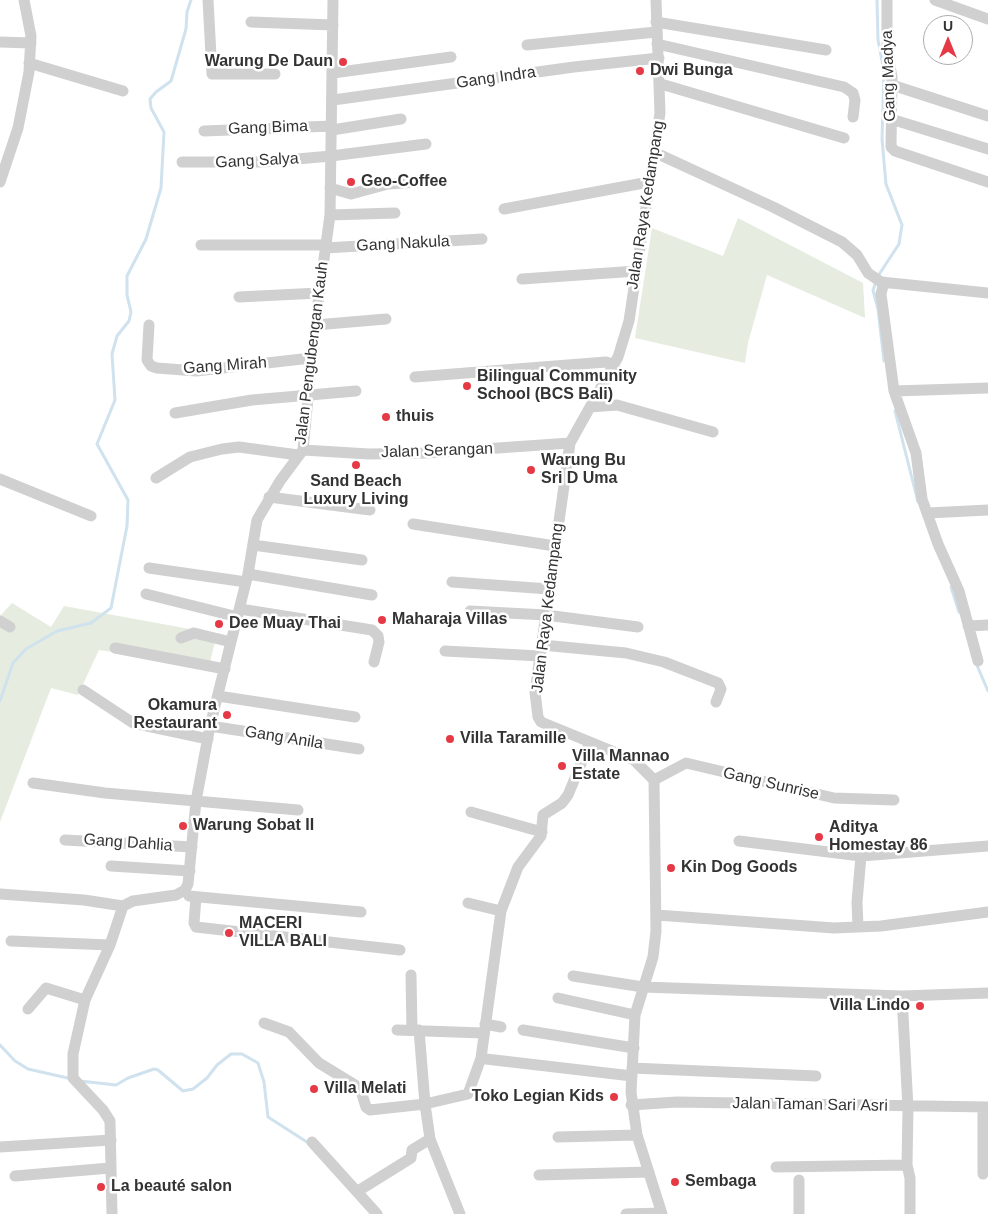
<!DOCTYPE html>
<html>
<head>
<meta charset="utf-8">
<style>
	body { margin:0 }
	#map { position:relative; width:988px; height:1214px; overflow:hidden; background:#fff; font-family:Helvetica,sans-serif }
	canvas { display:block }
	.north { position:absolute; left:923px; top:15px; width:50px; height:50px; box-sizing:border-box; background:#fff; border:1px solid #adadad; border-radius:50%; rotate:0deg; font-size:14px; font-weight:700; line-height:20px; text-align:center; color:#333 }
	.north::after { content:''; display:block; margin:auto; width:18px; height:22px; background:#e63946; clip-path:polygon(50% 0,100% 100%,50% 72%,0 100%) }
</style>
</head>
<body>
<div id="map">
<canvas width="988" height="1214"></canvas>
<div class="north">U</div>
</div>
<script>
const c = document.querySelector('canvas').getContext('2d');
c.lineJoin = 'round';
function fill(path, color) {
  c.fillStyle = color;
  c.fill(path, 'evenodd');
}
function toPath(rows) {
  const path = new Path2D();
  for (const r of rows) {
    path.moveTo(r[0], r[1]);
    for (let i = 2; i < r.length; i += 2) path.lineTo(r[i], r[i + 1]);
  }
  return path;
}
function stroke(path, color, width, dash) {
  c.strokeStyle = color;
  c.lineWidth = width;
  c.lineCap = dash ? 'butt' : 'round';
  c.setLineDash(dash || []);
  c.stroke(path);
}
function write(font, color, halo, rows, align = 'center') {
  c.font = font + ' Helvetica,sans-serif';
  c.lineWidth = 5;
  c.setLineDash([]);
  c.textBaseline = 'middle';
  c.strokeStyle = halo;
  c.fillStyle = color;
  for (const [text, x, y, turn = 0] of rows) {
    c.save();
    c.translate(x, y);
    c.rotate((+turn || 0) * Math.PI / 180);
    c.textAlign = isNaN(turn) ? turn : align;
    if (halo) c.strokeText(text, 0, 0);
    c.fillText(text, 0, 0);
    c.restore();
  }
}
fill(toPath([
	[738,218,863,283,865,318,767,275,748,343,745,363,635,338,652,228,723,256],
	[12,603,51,627,64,606,217,634,209,666,99,650,78,695,51,688,0,822,0,616]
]), '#e6ecdf');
stroke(toPath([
	[877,0,878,40,884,71,882,139,886,184,902,225,899,244,878,276],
	[876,282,873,290,878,309,884,361],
	[895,411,918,502],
	[951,587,959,612],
	[976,663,988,691],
	[0,701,13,663,26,649,57,631,91,623,111,608,127,526,128,500,97,444,115,400,112,354,117,336,129,321,131,312,127,295,127,276,146,239,161,188,164,132,151,108,150,99,156,92,171,81,186,29,187,12,191,0],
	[0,1045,15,1061,28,1069,72,1079],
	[80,1081,116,1085,128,1078,154,1069,158,1070,183,1091,193,1089,207,1078,217,1065,231,1054,242,1054,258,1063,264,1082,268,1117,310,1144]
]), '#cfe2ee', 3);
stroke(toPath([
	[208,0,212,74,275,74],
	[656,0,660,113,629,321,618,357,570,443,535,692,538,717,541,722,634,760,654,780,656,931,653,957,635,1015,631,1092,637,1135,662,1214],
	[887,0,887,50,892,77,891,147,895,151,988,182],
	[935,0,988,19],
	[251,22,333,25],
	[656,22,826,50],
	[0,42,31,43],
	[657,44,844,87,853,93,855,100,853,117],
	[527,45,656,32],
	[29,63,123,91],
	[333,73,451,57],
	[661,84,844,138],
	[892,85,988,116],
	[333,100,574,67,659,58],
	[891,119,988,149],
	[332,130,401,119],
	[204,131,332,126],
	[656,153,773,207,842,242,857,255,868,273,881,282,988,293],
	[182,162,263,162,331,156,426,144],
	[0,182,18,128,29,72,31,36,24,0],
	[330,188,351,194,388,184,418,182],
	[504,209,649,182],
	[330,215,395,213],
	[201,245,325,245],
	[325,248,482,239],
	[522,279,637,271],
	[884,282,881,294,894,391,916,453,922,499,938,544,959,591,978,661],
	[239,297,319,293],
	[149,325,147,360,151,366,157,368,196,371,311,358],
	[315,325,386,319],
	[415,377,606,362,614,365],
	[894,391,988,388],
	[590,407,617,405,713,432],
	[175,413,252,400,356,391],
	[303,450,369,454,426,453,570,443],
	[156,478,190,457,222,449,239,447,298,455],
	[0,479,91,516],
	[269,497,370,510],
	[928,513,988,510],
	[413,524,555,546],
	[253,545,362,560],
	[149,568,246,582],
	[248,574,372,595],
	[452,582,549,589],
	[146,594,238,617],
	[240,609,372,630,378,636,379,642,374,662],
	[470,611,546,615,638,627],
	[0,621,10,627],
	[968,626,988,625],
	[181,638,194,633,231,642],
	[542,645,626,653,664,662,718,683,721,689,716,702],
	[115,648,225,669],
	[445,651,540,656],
	[83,690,133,723,208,739],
	[218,696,355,717],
	[210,726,359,749],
	[654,780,686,763,834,798,894,800],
	[33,783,105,793,298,810],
	[471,812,542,832],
	[65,840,192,847],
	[739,841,861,856,988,846],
	[111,866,190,871],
	[0,894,84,900,123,906],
	[189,896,361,912],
	[196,897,194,923,196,927,400,950],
	[468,903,501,911],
	[657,915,834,928,881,926,988,912],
	[858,927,857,902,861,856],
	[11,941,110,945],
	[411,975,412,1030],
	[573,976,643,987,902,996,988,993],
	[902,996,908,1108,907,1165,910,1178,910,1214],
	[558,998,635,1015],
	[28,1009,46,988,85,1000],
	[264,1023,289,1032,319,1063,355,1085,361,1091,366,1107,370,1110,425,1104,468,1094,481,1058,501,911,518,867,541,836,543,815,562,803,568,795,590,742],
	[485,1024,501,1027],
	[397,1030,483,1033],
	[419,1030,425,1104,430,1139,460,1214],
	[523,1030,634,1048],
	[486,1059,632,1076],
	[632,1068,816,1076],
	[631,1105,677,1102,988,1107],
	[983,1108,983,1174],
	[558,1137,637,1135],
	[312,1142,377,1214],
	[0,1147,111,1140],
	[776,1167,907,1165],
	[539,1175,649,1172],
	[15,1176,110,1168],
	[358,1191,411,1158,412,1150,430,1139],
	[112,1214,110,1121,103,1110,73,1078,73,1054,85,1000,110,945,123,906,133,901,176,895,185,890,188,884,196,801,210,726,248,574,257,520,280,481,303,450,315,325,330,215,333,0],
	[626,1214,661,1213],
	[799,1214,799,1180]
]), '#d0d0d0', 11);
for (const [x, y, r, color] of [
	[343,62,5,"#e63946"],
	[640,71,5,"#e63946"],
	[351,182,5,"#e63946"],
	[467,386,5,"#e63946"],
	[386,417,5,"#e63946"],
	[356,465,5,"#e63946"],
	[531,470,5,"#e63946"],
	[382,620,5,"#e63946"],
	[219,624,5,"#e63946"],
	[227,715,5,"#e63946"],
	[450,739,5,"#e63946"],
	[562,766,5,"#e63946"],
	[183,826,5,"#e63946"],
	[819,837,5,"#e63946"],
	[671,868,5,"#e63946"],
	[229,933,5,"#e63946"],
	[920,1006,5,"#e63946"],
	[314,1089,5,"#e63946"],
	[614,1097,5,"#e63946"],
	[675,1182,5,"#e63946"],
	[101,1187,5,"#e63946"]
]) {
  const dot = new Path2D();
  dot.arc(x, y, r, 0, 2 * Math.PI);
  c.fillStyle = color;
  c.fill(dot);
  stroke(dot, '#fff', 2);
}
write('bold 16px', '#333', '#fff', [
	["Warung De Daun",333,62,"right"],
	["Dwi Bunga",650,71],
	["Geo-Coffee",361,182],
	["Bilingual Community",477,377],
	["School (BCS Bali)",477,395],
	["thuis",396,417],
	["Warung Bu",541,461],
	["Sri D Uma",541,479],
	["Sand Beach",356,482,"center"],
	["Luxury Living",356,500,"center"],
	["Maharaja Villas",392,620],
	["Dee Muay Thai",229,624],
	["Okamura",217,706,"right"],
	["Restaurant",217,724,"right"],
	["Villa Taramille",460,739],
	["Villa Mannao",572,757],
	["Estate",572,775],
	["Warung Sobat II",193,826],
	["Aditya",829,828],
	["Homestay 86",829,846],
	["Kin Dog Goods",681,868],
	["MACERI",239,924],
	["VILLA BALI",239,942],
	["Villa Lindo",910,1006,"right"],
	["Villa Melati",324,1089],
	["Toko Legian Kids",604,1097,"right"],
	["Sembaga",685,1182],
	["La beauté salon",111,1187]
], 'left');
write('16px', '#333', '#fff', [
	["Gang Madya",889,76,-92],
	["Gang Indra",496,78,-8],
	["Gang Bima",268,128,-2],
	["Gang Salya",257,161,-3],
	["Jalan Raya Kedampang",646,205,-81],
	["Gang Nakula",403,244,-3],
	["Jalan Pengubengan Kauh",312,353,-83],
	["Gang Mirah",225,366,-4],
	["Jalan Serangan",437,451,-2],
	["Jalan Raya Kedampang",548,608,-83],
	["Gang Anila",284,738,9],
	["Gang Sunrise",771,784,13],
	["Gang Dahlia",128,843,4],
	["Jalan Taman Sari Asri",810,1105,1]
]);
</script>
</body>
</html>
